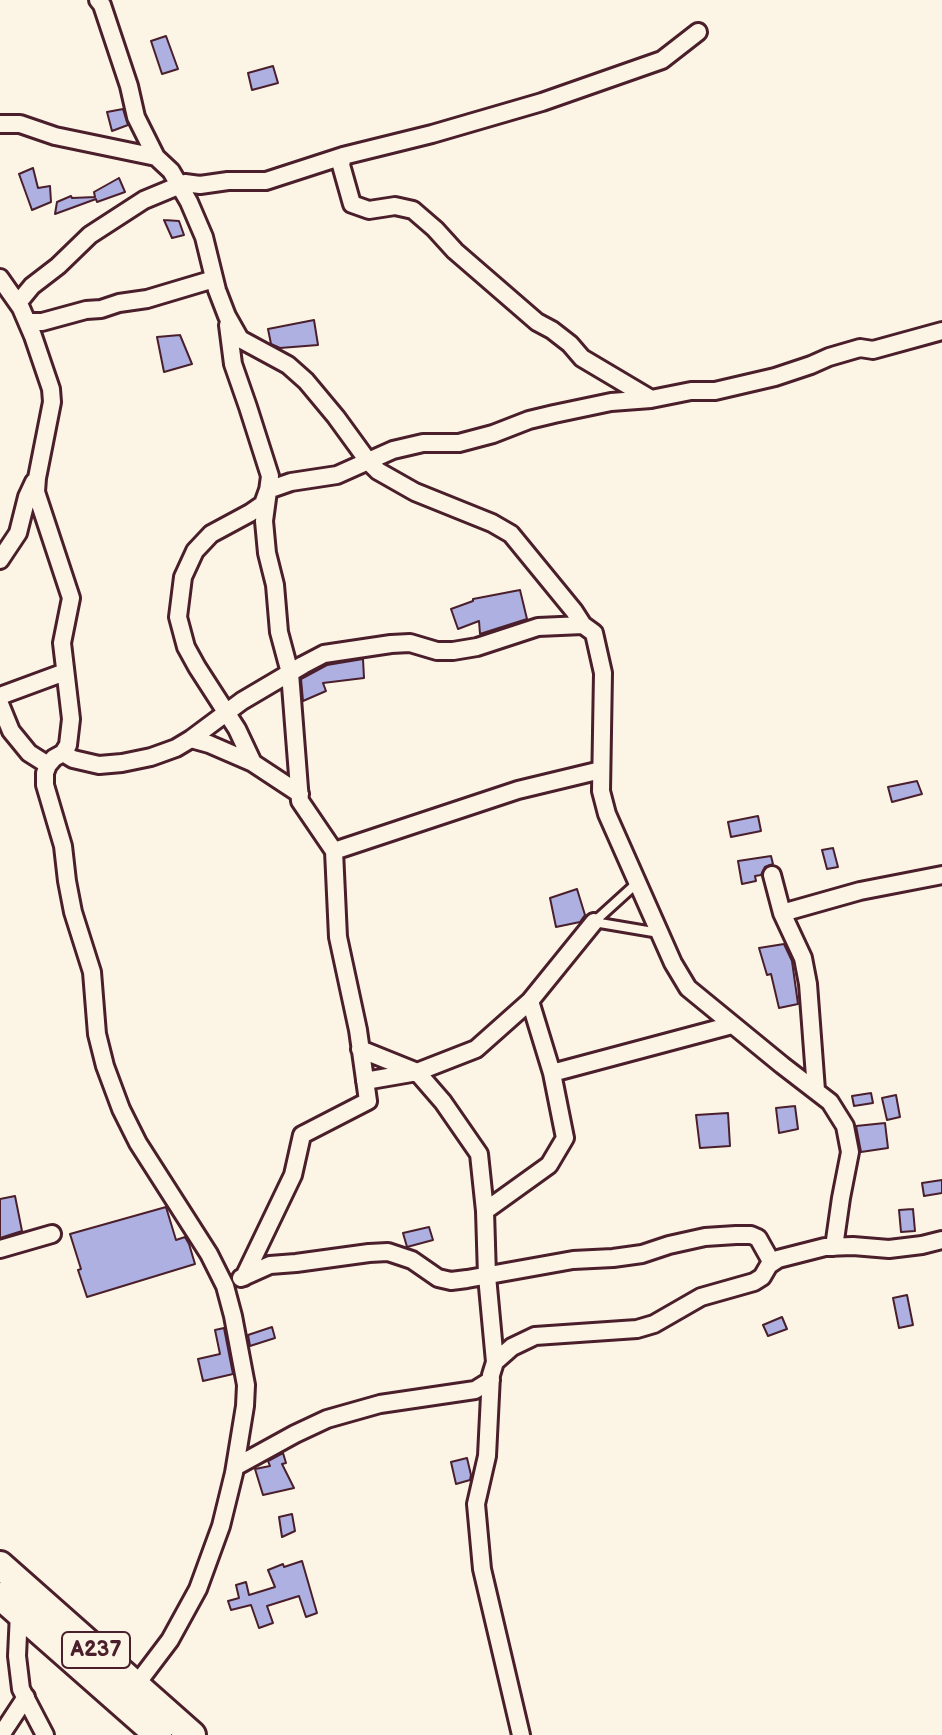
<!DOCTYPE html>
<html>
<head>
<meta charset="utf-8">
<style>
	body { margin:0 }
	canvas { display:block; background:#fcf5e5 }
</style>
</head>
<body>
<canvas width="942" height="1735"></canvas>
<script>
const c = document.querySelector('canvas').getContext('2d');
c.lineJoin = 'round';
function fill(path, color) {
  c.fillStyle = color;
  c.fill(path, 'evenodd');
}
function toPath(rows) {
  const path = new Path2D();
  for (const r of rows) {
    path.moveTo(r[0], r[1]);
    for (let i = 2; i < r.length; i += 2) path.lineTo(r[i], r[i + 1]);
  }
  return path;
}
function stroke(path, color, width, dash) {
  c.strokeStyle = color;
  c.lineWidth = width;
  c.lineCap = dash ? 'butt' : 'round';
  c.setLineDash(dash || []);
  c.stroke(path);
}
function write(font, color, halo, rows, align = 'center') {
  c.font = font + ' "Balsamiq Sans",sans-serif';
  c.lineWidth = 8;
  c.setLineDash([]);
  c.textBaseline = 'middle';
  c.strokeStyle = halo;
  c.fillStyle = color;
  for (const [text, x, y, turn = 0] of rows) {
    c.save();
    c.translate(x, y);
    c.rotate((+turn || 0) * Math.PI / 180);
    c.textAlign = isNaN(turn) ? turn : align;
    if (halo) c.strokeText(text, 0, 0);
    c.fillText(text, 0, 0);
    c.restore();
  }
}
const building = toPath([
	[166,36,178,69,162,74,151,41,166,36],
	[273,66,278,83,252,90,248,73,273,66],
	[123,109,128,125,112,131,107,112,123,109],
	[33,168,38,188,50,186,51,202,32,210,19,174,33,168],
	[119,178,125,192,97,202,96,199,55,214,57,202,71,196,72,198,95,197,94,192,119,178],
	[164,220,179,221,184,235,172,238,164,220],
	[314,320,318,345,280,348,271,344,268,329,314,320],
	[180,335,192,364,164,372,157,337,180,335],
	[520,590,527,619,480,634,479,621,458,629,451,609,473,601,473,599,520,590],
	[363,659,364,678,323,683,326,691,303,701,301,679,327,665,363,659],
	[917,781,922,794,892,802,888,787,917,781],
	[758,816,761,831,731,837,728,822,758,816],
	[833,848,838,867,827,869,822,850,833,848],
	[771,856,773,864,765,867,761,875,755,876,756,881,742,884,738,861,771,856],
	[577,889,585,915,580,922,556,927,550,898,577,889],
	[784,944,792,961,798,1004,779,1008,771,974,767,975,759,948,784,944],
	[871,1093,873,1103,854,1106,852,1096,871,1093],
	[896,1095,900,1117,887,1120,882,1098,896,1095],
	[795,1106,798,1129,779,1133,776,1108,795,1106],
	[728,1113,730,1146,700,1148,696,1115,728,1113],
	[885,1123,888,1148,861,1152,856,1126,885,1123],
	[942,1180,942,1193,924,1196,922,1183,942,1180],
	[15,1196,22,1231,0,1238,0,1199,15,1196],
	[166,1207,176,1240,185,1237,189,1244,195,1264,87,1297,78,1270,81,1269,70,1234,166,1207],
	[913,1209,915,1231,901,1232,899,1210,913,1209],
	[429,1227,433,1240,407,1247,403,1233,429,1227],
	[907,1295,913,1325,899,1328,893,1298,907,1295],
	[782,1317,787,1329,768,1336,763,1325,782,1317],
	[272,1327,275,1338,250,1346,248,1335,272,1327],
	[224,1328,233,1374,203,1381,198,1359,220,1354,215,1330,224,1328],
	[283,1453,286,1463,282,1464,294,1488,263,1495,255,1469,270,1466,268,1461,283,1453],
	[467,1458,471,1475,470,1480,456,1484,451,1462,467,1458],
	[292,1514,295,1531,282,1537,279,1517,292,1514],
	[302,1561,317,1613,306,1617,299,1596,267,1606,273,1623,259,1628,251,1605,231,1610,228,1601,239,1598,236,1585,246,1582,249,1595,275,1587,268,1570,283,1564,284,1567,302,1561]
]);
fill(building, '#adb0e1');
stroke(building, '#4a1f2b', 2);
const service = toPath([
	[637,883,594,922,659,933]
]);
const minor = toPath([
	[98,0,102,5,129,86,136,117,156,157],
	[0,124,20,124,55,136,156,157,171,171,189,202,204,237,217,290,227,316,240,339,288,365,306,381,336,417,368,461,378,471,415,492,492,523,511,534,574,611,583,625,594,633,603,673,601,791,607,814,673,963,688,988,782,1065,830,1102,845,1126,850,1152,841,1198,834,1247],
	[343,156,341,165,352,204,369,210,395,206,413,210,435,229,455,251,537,322,552,330,570,344,582,358,651,399,691,391,715,391,775,377,811,365,829,357,860,348,873,350,942,331],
	[0,278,21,308,33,336,51,389,52,402,37,478,36,492,71,598,62,643,71,719,68,745,63,753,54,758,48,765,45,773,45,785,63,846,67,881,73,912,92,972,97,1034,105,1066,121,1109,138,1143,209,1254,225,1286,233,1316,246,1385,245,1406,234,1473,221,1526,198,1589,170,1640,136,1685],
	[18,303,32,286,58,266,90,235,144,200,185,183,200,185,228,181,266,181,343,156,432,134,542,102,662,60,698,32],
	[28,322,42,322,86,310,101,309,119,303,147,299,214,279],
	[228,325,233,364,248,407,270,476,264,521,267,553,275,585,279,632,290,673,300,801,334,851,338,937,358,1030,368,1101,302,1135,293,1175,244,1277],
	[0,560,18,533,27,497,34,482],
	[0,696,65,672],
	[0,704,11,731,29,753,48,765],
	[191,739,209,744,253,763],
	[63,753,73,759,99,765,122,763,151,757,176,748,191,739,242,701,303,665,324,654,391,644,410,643,437,651,453,651,477,647,538,627,583,625],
	[300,794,253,763,237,729,197,667,186,647,178,617,183,577,195,551,211,534,250,513,263,504,268,490,291,482,337,475,393,450,423,443,459,443,493,434,529,420,554,414,611,402,651,399],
	[334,851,518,790,601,770],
	[772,875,782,913,803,958,808,984,816,1090],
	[782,913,860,891,942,875],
	[530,1001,552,1073,732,1025],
	[360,1049,417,1072,443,1102,479,1154,485,1211],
	[365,1081,417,1072,476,1049,530,1001,594,922],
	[0,1249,52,1234],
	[241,1278,270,1265,296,1263,369,1253,388,1252,412,1260,438,1278,451,1281,467,1279,573,1260,613,1258,642,1254,669,1245,705,1237,736,1235,751,1235,758,1238,772,1263],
	[495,1362,512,1347,535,1336,637,1329,654,1324,701,1297,754,1282,762,1277,769,1265,778,1259,825,1247,853,1246,889,1249,922,1245,942,1240],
	[235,1467,295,1434,327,1419,380,1404,475,1390,491,1380],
	[19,1613,17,1656,21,1689,45,1735],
	[1,1735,26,1697],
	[521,1735,482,1569,476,1504,487,1456,491,1375,495,1362,487,1276,485,1211,549,1165,565,1138,552,1073]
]);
const trunk = toPath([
	[0,1565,192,1735],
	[0,1596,158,1735]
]);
stroke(service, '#4a1f2b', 14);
stroke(minor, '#4a1f2b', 22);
stroke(trunk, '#4a1f2b', 32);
stroke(service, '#fcf5e5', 8);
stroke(minor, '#fcf5e5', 16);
stroke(trunk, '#fcf5e5', 26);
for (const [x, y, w] of [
	[96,1650,68]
]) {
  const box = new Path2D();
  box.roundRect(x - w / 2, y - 18, w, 36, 6);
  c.fillStyle = '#fcf5e5';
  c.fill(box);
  stroke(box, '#4a1f2b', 2);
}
write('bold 22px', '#4a1f2b', null, [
	["A237",96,1650]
]);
</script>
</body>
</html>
